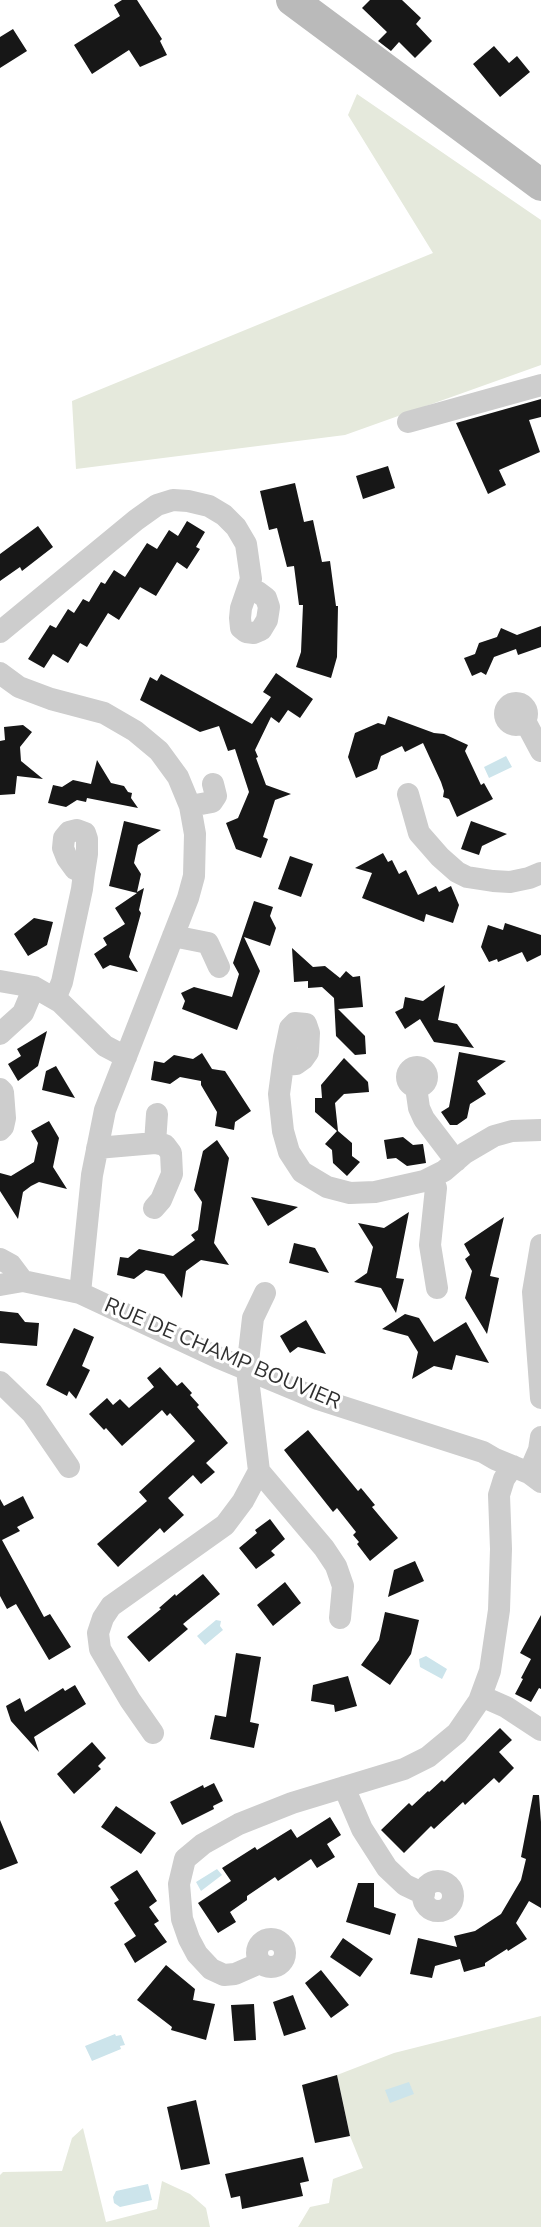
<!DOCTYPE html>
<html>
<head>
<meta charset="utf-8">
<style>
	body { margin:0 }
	canvas { display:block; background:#fff }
</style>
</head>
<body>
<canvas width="541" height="2227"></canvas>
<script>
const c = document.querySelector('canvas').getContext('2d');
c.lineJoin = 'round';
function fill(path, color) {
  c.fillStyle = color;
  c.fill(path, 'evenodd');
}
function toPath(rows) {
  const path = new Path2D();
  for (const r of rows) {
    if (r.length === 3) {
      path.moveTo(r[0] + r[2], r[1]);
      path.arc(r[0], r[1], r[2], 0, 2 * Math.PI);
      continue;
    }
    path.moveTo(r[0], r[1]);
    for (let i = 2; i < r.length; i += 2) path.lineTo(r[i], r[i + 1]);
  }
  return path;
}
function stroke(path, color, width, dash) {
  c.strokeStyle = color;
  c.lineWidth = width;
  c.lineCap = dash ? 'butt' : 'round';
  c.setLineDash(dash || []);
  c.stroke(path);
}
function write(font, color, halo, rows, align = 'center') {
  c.font = font + ' "Nunito Sans",sans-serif';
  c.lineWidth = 6;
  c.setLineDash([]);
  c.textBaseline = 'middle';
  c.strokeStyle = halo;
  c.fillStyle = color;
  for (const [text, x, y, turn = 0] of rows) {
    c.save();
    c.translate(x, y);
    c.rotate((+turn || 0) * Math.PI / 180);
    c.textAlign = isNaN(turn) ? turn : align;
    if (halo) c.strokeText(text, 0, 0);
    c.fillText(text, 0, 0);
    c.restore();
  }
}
fill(toPath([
	[357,94,541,220,541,365,345,435,76,469,72,401,433,253,348,115],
	[541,2016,541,2227,298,2227,310,2207,329,2203,333,2179,363,2168,350,2136,337,2075,394,2053],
	[83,2128,106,2222,157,2209,162,2181,190,2194,206,2208,210,2227,0,2227,0,2175,3,2172,62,2171,72,2138]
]), '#e5e9dc');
fill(toPath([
	[506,756,512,767,489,778,484,767],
	[216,1620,221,1621,220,1626,223,1630,205,1645,197,1636],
	[426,1656,447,1669,442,1679,420,1667,419,1659],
	[217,1869,222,1875,201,1891,196,1882],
	[115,2034,116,2036,121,2035,125,2045,120,2046,121,2049,92,2061,85,2046],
	[409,2082,414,2094,390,2103,385,2090],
	[148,2184,152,2200,120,2207,114,2203,113,2197,116,2191]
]), '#cce4eb');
fill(toPath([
	[122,0,137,0,162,39,160,41,167,55,140,67,129,50,92,74,74,45,120,16,114,5],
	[370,0,402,0,421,18,416,24,432,41,415,58,399,42,391,51,378,41,387,32,362,8],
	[13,29,27,51,0,68,0,37],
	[494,46,509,63,517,56,530,72,500,97,473,64],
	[541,399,541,417,529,420,540,452,499,470,506,485,488,494,456,423],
	[388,466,395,488,363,499,356,476],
	[295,483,304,522,313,520,322,562,330,561,336,606,338,606,337,657,331,678,296,667,301,652,303,605,299,605,294,566,287,567,277,528,269,530,260,491],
	[187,521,205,532,196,547,200,549,187,569,177,562,156,596,140,587,119,620,108,613,87,647,80,643,68,663,53,654,44,668,28,659,50,625,56,628,68,609,74,613,83,599,89,602,101,582,105,584,114,570,125,577,147,543,157,549,169,530,178,536],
	[38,526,53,547,22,571,20,567,0,581,0,554],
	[541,626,541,647,518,655,516,649,494,657,486,675,481,672,472,676,464,658,475,654,479,643,497,637,501,628,517,635],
	[276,673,313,699,300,718,288,710,279,723,271,717,255,750,258,757,256,758,266,785,291,794,275,800,263,837,268,839,261,858,236,849,226,823,238,818,249,792,235,749,228,751,219,726,200,732,140,700,150,677,157,681,161,674,252,724,271,697,263,692],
	[388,716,434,733,444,734,468,745,465,751,481,785,484,783,493,799,457,817,449,799,443,797,444,791,441,782,423,743,405,752,402,746,381,756,377,769,356,778,348,757,355,733,378,723,385,725],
	[23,725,32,732,20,747,21,761,43,779,17,776,15,794,0,795,0,741,5,740,4,727],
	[97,760,111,783,124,786,128,792,132,793,131,798,138,808,87,798,86,802,77,800,66,807,48,803,53,785,62,787,73,780,91,784],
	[124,821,161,830,138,845,134,863,141,874,137,892,144,888,139,910,141,913,129,957,138,972,110,965,103,969,94,954,107,945,103,938,125,924,115,908,137,893,109,886],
	[471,821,507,834,482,846,479,855,461,849],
	[383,853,388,862,392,860,399,874,406,870,418,895,436,886,439,892,451,886,459,905,453,923,426,914,424,922,362,898,372,873,355,868],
	[290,856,313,864,301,897,278,889],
	[254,901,273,907,270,916,276,928,270,946,244,937,260,971,237,1030,182,1009,185,1001,181,993,194,987,232,997,239,974,233,963],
	[34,918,53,922,47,945,28,956,14,934],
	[505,923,541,935,541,955,527,962,522,952,498,962,497,959,489,962,481,947,488,925,503,930],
	[292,948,313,967,325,966,340,978,346,971,353,977,360,976,363,1007,338,1009,365,1036,366,1054,355,1055,336,1036,334,998,322,987,308,988,308,981,294,982],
	[445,985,438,1020,457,1024,474,1048,434,1042,420,1019,405,1029,395,1012,403,1008,405,997,423,1001],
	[47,1031,38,1066,18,1081,8,1064,21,1056,17,1049],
	[459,1052,506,1061,477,1081,486,1094,470,1104,467,1118,457,1125,450,1125,441,1112,449,1107],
	[202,1053,212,1069,225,1071,251,1111,235,1122,234,1130,215,1126,217,1112,201,1085,201,1081,180,1077,170,1084,151,1080,154,1061,164,1063,174,1055,193,1059],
	[344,1058,368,1082,369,1092,344,1094,335,1103,338,1131,352,1143,352,1156,360,1162,347,1176,333,1163,332,1150,325,1144,337,1131,315,1112,315,1098,322,1098,321,1085],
	[56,1066,75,1098,42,1090,46,1071],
	[49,1121,59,1138,53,1167,67,1189,39,1182,31,1186,23,1192,18,1219,0,1191,0,1173,11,1176,34,1162,38,1143,31,1131],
	[403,1137,413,1145,423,1144,426,1163,407,1166,396,1158,387,1159,384,1140],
	[217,1140,229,1158,214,1243,229,1265,201,1260,186,1271,182,1298,164,1274,146,1270,134,1279,117,1275,120,1257,128,1258,139,1249,173,1256,195,1240,191,1235,198,1230,202,1202,194,1190,203,1151],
	[251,1197,298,1207,268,1226],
	[409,1212,396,1278,404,1279,396,1313,381,1288,354,1282,367,1273,373,1247,358,1223,384,1228],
	[504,1217,490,1276,499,1278,487,1334,465,1298,472,1271,465,1259,470,1255,464,1244],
	[294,1243,315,1248,329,1273,289,1263],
	[0,1311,18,1313,25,1322,39,1323,37,1346,0,1343],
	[405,1314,419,1318,434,1342,466,1322,489,1363,456,1355,452,1370,434,1366,412,1379,418,1352,408,1336,382,1329],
	[306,1320,326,1354,298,1347,290,1353,280,1336],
	[74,1328,94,1337,82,1366,90,1370,76,1399,69,1391,67,1396,46,1385],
	[160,1367,177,1386,182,1382,192,1393,190,1395,199,1405,197,1407,228,1443,206,1463,215,1472,201,1484,193,1475,168,1498,184,1515,164,1533,160,1528,118,1567,97,1544,147,1501,139,1492,195,1441,170,1413,167,1416,162,1410,122,1446,106,1428,104,1430,89,1414,107,1398,113,1405,120,1399,129,1408,154,1387,147,1378],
	[308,1430,358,1491,361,1488,375,1505,372,1507,398,1538,370,1561,357,1544,359,1542,353,1535,356,1532,337,1508,333,1512,284,1450],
	[23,1496,34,1518,17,1527,20,1531,2,1540,44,1617,50,1614,71,1647,49,1660,16,1604,7,1609,0,1596,0,1499,4,1506],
	[270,1519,285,1539,271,1551,275,1555,256,1569,239,1548,257,1533,255,1530],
	[415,1561,424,1581,388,1597,394,1570],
	[203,1574,220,1594,183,1624,188,1629,149,1662,127,1637,161,1609,159,1608,175,1594,176,1596],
	[285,1582,301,1603,273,1626,257,1605],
	[385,1612,419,1620,411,1654,390,1685,361,1665,379,1640],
	[541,1615,541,1689,539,1688,531,1702,515,1694,523,1679,521,1678,531,1659,520,1653],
	[236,1653,261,1657,250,1722,259,1724,254,1748,210,1739,215,1715,226,1717],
	[348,1676,357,1706,335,1712,334,1705,311,1701,313,1685],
	[75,1685,86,1704,34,1737,39,1752,11,1721,6,1706,20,1698,25,1712,63,1688,65,1691],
	[500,1728,512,1740,499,1752,514,1768,499,1783,494,1778,465,1805,463,1802,434,1829,431,1826,404,1853,381,1830,409,1803,412,1806,428,1791,429,1792,442,1780,444,1782],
	[92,1742,106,1758,98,1766,101,1769,74,1794,57,1774],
	[214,1783,223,1801,213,1806,214,1809,182,1825,170,1802,203,1785,204,1788],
	[533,1795,539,1795,541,1822,541,1908,529,1901,516,1923,527,1939,508,1951,507,1949,485,1963,485,1966,464,1972,460,1959,435,1966,432,1978,410,1974,418,1938,457,1947,454,1936,475,1931,501,1914,521,1880,526,1859,521,1857],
	[116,1806,156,1833,141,1854,101,1827],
	[330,1817,341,1835,327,1844,335,1857,317,1868,311,1859,278,1881,275,1877,247,1896,247,1900,230,1912,236,1922,218,1933,198,1903,231,1881,222,1868,255,1847,257,1850,291,1829,297,1838],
	[0,1820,18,1863,0,1870],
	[137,1870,157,1901,149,1907,159,1921,154,1924,167,1942,135,1963,124,1944,136,1936,114,1903,119,1900,110,1887],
	[358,1883,374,1883,374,1907,396,1914,390,1935,346,1922],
	[343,1938,373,1959,360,1977,330,1957],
	[166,1965,195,1989,193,2000,215,2004,206,2040,171,2030,172,2027,137,2000],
	[321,1970,349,2005,331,2018,305,1983],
	[293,1995,306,2029,284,2036,273,2002],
	[254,2004,256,2040,234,2041,231,2005],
	[337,2075,350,2136,315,2143,302,2085],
	[196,2100,210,2164,181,2170,167,2107],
	[303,2157,309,2181,300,2183,303,2196,242,2209,240,2196,231,2198,225,2174]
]), '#171717');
stroke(toPath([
	[408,422,541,385],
	[0,632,136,520,157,505,173,500,188,501,209,506,224,515,236,527,246,544,251,579,241,608,240,618,241,628,246,632,254,633,261,630,267,620,269,607,266,598,258,592,248,589],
	[0,673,19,687,51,699,104,713,135,731,159,751,178,777,190,806,195,834,194,876,188,898,105,1110,92,1175,80,1293],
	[516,714,11],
	[525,721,541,751],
	[408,794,419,833,440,857,457,872,467,877,493,881,510,882,529,878,541,873],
	[190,806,212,802,216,796,213,784],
	[173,936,208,943,219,967],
	[0,981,34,987,60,1002,105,1046,126,1057],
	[55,999,62,982,82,889,84,873,87,854,87,839,85,833,77,830,69,832,64,838,63,848,67,858,75,869,84,873],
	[0,1034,23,1013,34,987],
	[283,1065,296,1064,303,1059,308,1052,309,1033,306,1024,295,1023,290,1028,284,1057,279,1094,283,1131,289,1152,302,1172,327,1187,350,1193,375,1192,424,1181,444,1171,465,1153,494,1136,512,1131,541,1130],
	[417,1077,10],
	[416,1087,419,1108,424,1119,456,1161],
	[0,1089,3,1092,5,1118,3,1127,0,1130],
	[155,1143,157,1114],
	[97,1148,155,1143,165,1145,171,1153,172,1174,161,1200,154,1208],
	[432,1177,436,1188,430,1245,437,1288],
	[541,1245,533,1292,541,1398],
	[0,1259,11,1265,23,1281],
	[0,1285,23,1281,80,1293,217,1357,318,1399,483,1452,495,1459,529,1473,541,1482],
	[265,1293,253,1318,247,1370,259,1471,324,1548,336,1566,343,1586,340,1618],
	[0,1382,32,1413,69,1467],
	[529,1473,539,1450,541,1437],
	[481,1696,506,1707,541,1730],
	[153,1733,130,1700,100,1649,98,1633,103,1618,111,1606,225,1525,243,1501,259,1471],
	[344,1787,362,1829,387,1868,405,1885,424,1894],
	[438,1896,15],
	[271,1953,14],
	[260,1963,235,1974,224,1975,211,1969,197,1954,189,1939,182,1919,179,1884,185,1859,203,1844,239,1824,292,1803,404,1769,428,1757,457,1733,479,1701,490,1671,499,1610,501,1549,499,1495,504,1479,513,1466]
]), '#cdcdcd', 22);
stroke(toPath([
	[292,0,541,185]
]), '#bababa', 32);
write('21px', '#303030', '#fff', [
	["RUE DE CHAMP BOUVIER",222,1355,23]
]);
</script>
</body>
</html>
